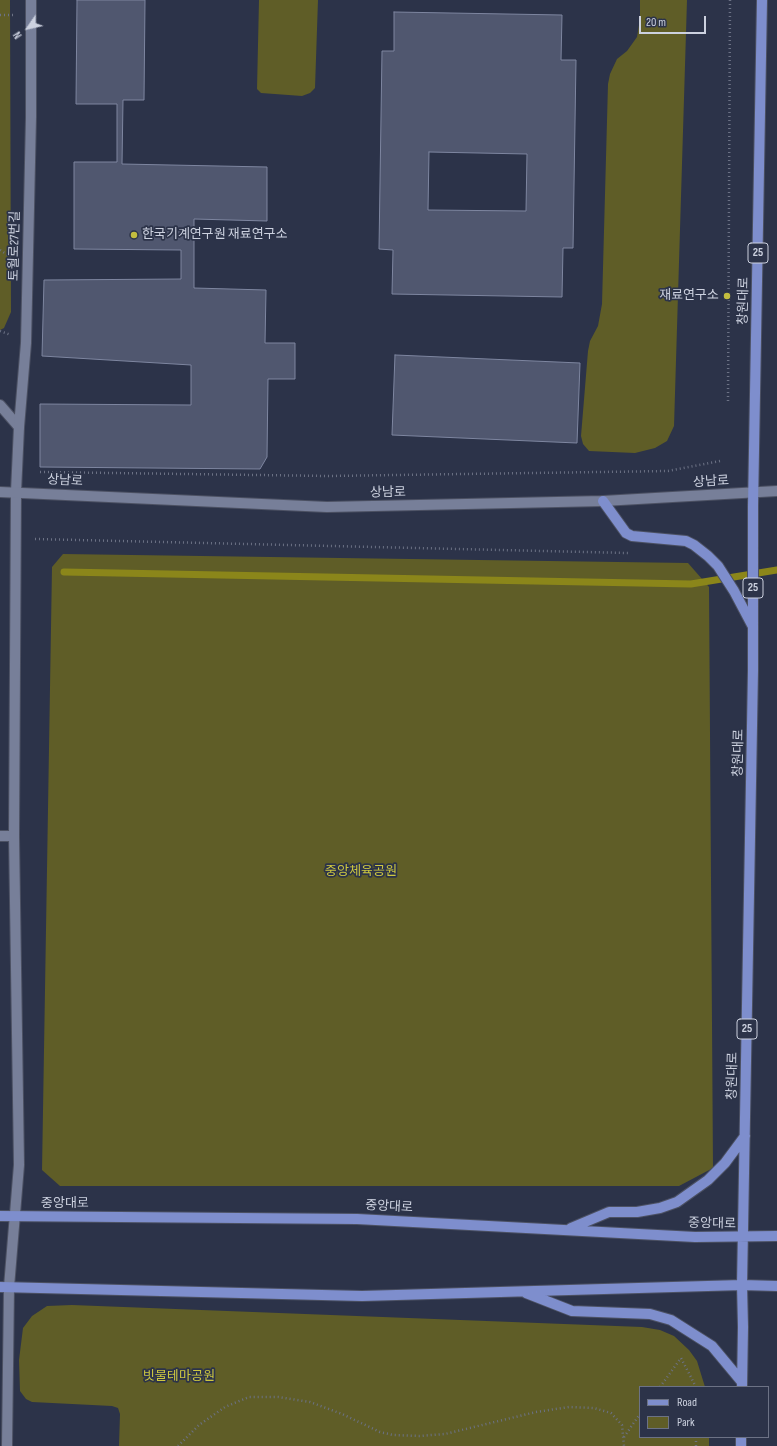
<!DOCTYPE html>
<html>
<head>
<meta charset="utf-8">
<style>
	body { margin:0 }
	#map { position:relative; width:777px; height:1446px; overflow:hidden; background:#2c3349; font-family:"Sofia Sans Condensed",sans-serif }
	canvas { display:block }
	.legend { position:absolute; left:639px; top:1386px; width:130px; height:52px; box-sizing:border-box; background:#2c3349; border:1px solid #6c7285; margin:0; padding:5px 7px; list-style:none; font-size:12px; color:#ccd1df }
	.legend li { display:flex; align-items:center; gap:8px; height:20px }
	.legend b { width:20px; border:1px solid #6c7285 }
	.north { position:absolute; left:8px; top:8px; width:40px; height:40px; -webkit-text-stroke:3px #2c3349; paint-order:stroke; rotate:236deg; font-size:11px; font-weight:700; line-height:16px; text-align:center; color:#ccd1df }
	.north::after { content:''; display:block; margin:auto; width:14px; height:18px; background:#ccd1df; clip-path:polygon(50% 0,100% 100%,50% 72%,0 100%) }
	.scale { position:absolute; left:639px; top:16px; width:67px; height:18px; box-sizing:border-box; border:2px solid #ccd1df; border-top:0; padding-left:5px; font-size:12px; line-height:14px; white-space:nowrap; color:#ccd1df; -webkit-text-stroke:3px #2c3349; paint-order:stroke }
</style>
</head>
<body>
<div id="map">
<canvas width="777" height="1446"></canvas>
<ul class="legend">
<li><b style="height:5px;background:#7e8ecd"></b>Road</li>
<li><b style="height:11px;background:#5f5d27"></b>Park</li>
</ul>
<div class="north">N</div>
<div class="scale">20 m</div>
</div>
<script>
const c = document.querySelector('canvas').getContext('2d');
c.lineJoin = 'round';
function fill(path, color) {
  c.fillStyle = color;
  c.fill(path, 'evenodd');
}
function toPath(rows) {
  const path = new Path2D();
  for (const r of rows) {
    path.moveTo(r[0], r[1]);
    for (let i = 2; i < r.length; i += 2) path.lineTo(r[i], r[i + 1]);
  }
  return path;
}
function stroke(path, color, width, dash) {
  c.strokeStyle = color;
  c.lineWidth = width;
  c.lineCap = dash ? 'butt' : 'round';
  c.setLineDash(dash || []);
  c.stroke(path);
}
function write(font, color, halo, rows, align = 'center') {
  c.font = font + ' "Sofia Sans Condensed","Noto Sans KR",sans-serif';
  c.lineWidth = 3.5;
  c.setLineDash([]);
  c.textBaseline = 'middle';
  c.strokeStyle = halo;
  c.fillStyle = color;
  for (const [text, x, y, turn = 0] of rows) {
    c.save();
    c.translate(x, y);
    c.rotate((+turn || 0) * Math.PI / 180);
    c.textAlign = isNaN(turn) ? turn : align;
    if (halo) c.strokeText(text, 0, 0);
    c.fillText(text, 0, 0);
    c.restore();
  }
}
fill(toPath([
	[0,0,10,0,11,312,4,328,0,330],
	[259,0,318,0,315,88,310,93,302,96,261,93,257,89],
	[640,0,687,0,674,426,667,441,655,448,635,453,589,451,583,444,581,436,588,351,590,341,598,326,602,304,608,84,610,74,617,59,627,51,637,37,640,19],
	[63,554,688,563,709,587,713,1168,679,1186,60,1186,42,1170,52,567],
	[72,1305,642,1327,660,1330,674,1336,689,1350,697,1361,705,1387,640,1387,640,1437,709,1437,709,1446,119,1446,120,1414,118,1408,112,1406,32,1402,26,1399,20,1391,19,1360,23,1328,32,1316,47,1306]
]), '#5f5d27');
stroke(toPath([
	[64,572,691,584,777,570]
]), '#8b861a', 7);
const building = toPath([
	[77,0,145,0,144,100,123,100,122,164,267,167,267,221,194,219,194,288,266,290,265,343,295,343,295,379,268,379,267,457,260,469,40,467,40,404,191,405,191,365,42,356,44,280,181,279,181,250,74,249,74,162,117,162,117,104,76,104,77,0],
	[394,12,562,15,561,60,576,60,573,248,563,248,562,297,392,294,393,250,379,249,382,51,394,51,394,12],
	[429,152,527,154,526,211,428,210,429,152],
	[395,355,580,363,577,443,392,435,395,355]
]);
fill(building, '#50576f');
stroke(building, '#7e86a0', 1);
const minor = toPath([
	[0,405,19,427],
	[0,836,14,836]
]);
const tertiary = toPath([
	[7,1446,9,1287,19,1165,14,836,16,492,19,427,26,343,31,117,31,0]
]);
const secondary = toPath([
	[0,492,327,507,603,501,777,491]
]);
const primary = toPath([
	[603,501,626,533,632,536,686,541,694,545,708,556,718,566,734,591,752,625],
	[0,1216,357,1219,695,1237,777,1236],
	[571,1228,609,1212,637,1212,660,1208,677,1202,708,1180,725,1163,745,1136],
	[0,1287,362,1296,742,1285,777,1286],
	[526,1293,572,1311,650,1314,671,1320,712,1346,742,1382],
	[742,1387,743,1327,742,1285,753,670,753,506,762,0],
	[741,1446,741,1437]
]);
stroke(minor, '#4c5163', 12);
stroke(tertiary, '#4c5163', 12);
stroke(secondary, '#4c5163', 12);
stroke(primary, '#4c5163', 12);
stroke(toPath([
	[0,15,15,15],
	[0,250,12,258],
	[0,331,11,335],
	[728,401,730,0],
	[40,472,328,476,668,471,720,461],
	[35,539,628,553],
	[660,1387,681,1358,696,1387],
	[624,1437,640,1414],
	[178,1446,199,1425,225,1407,249,1397,278,1397,310,1402,342,1414,380,1432,393,1435,419,1436,445,1434,536,1412,569,1407,594,1408,611,1413,622,1425,624,1446],
	[696,1446,696,1437]
]), '#6c7285', 2.5, [1, 3]);
stroke(minor, '#777f99', 10);
stroke(tertiary, '#777f99', 10);
stroke(secondary, '#777f99', 10);
stroke(primary, '#7e8ecd', 10);
for (const [x, y, r, color] of [
	[134,235,4,"#c3bd3f"],
	[727,296,4,"#c3bd3f"]
]) {
  const dot = new Path2D();
  dot.arc(x, y, r, 0, 2 * Math.PI);
  c.fillStyle = color;
  c.fill(dot);
  stroke(dot, '#2c3349', 1.5);
}
for (const [x, y, w] of [
	[758,253,20],
	[753,588,20],
	[747,1029,20]
]) {
  const box = new Path2D();
  box.roundRect(x - w / 2, y - 10, w, 20, 3);
  c.fillStyle = '#2c3349';
  c.fill(box);
  stroke(box, '#ccd1df', 1);
}
write('bold 12px', '#ccd1df', null, [
	["25",758,253],
	["25",753,588],
	["25",747,1029]
]);
write('13px', '#ccd1df', '#2c3349', [
	["한국기계연구원 재료연구소",142,235],
	["재료연구소",719,296,"right"]
], 'left');
write('13px', '#ccd1df', '#2c3349', [
	["토월로27번길",15,246,-89],
	["창원대로",744,301,-89],
	["상남로",65,481,3],
	["상남로",711,482,-3],
	["상남로",388,493,-1],
	["창원대로",739,753,-89],
	["창원대로",733,1076,-89],
	["중앙대로",65,1204],
	["중앙대로",389,1207,3],
	["중앙대로",712,1224,1]
]);
write('13px', '#cdc740', '#2c3349', [
	["중앙체육공원",361,872],
	["빗물테마공원",179,1377]
]);
</script>
</body>
</html>
